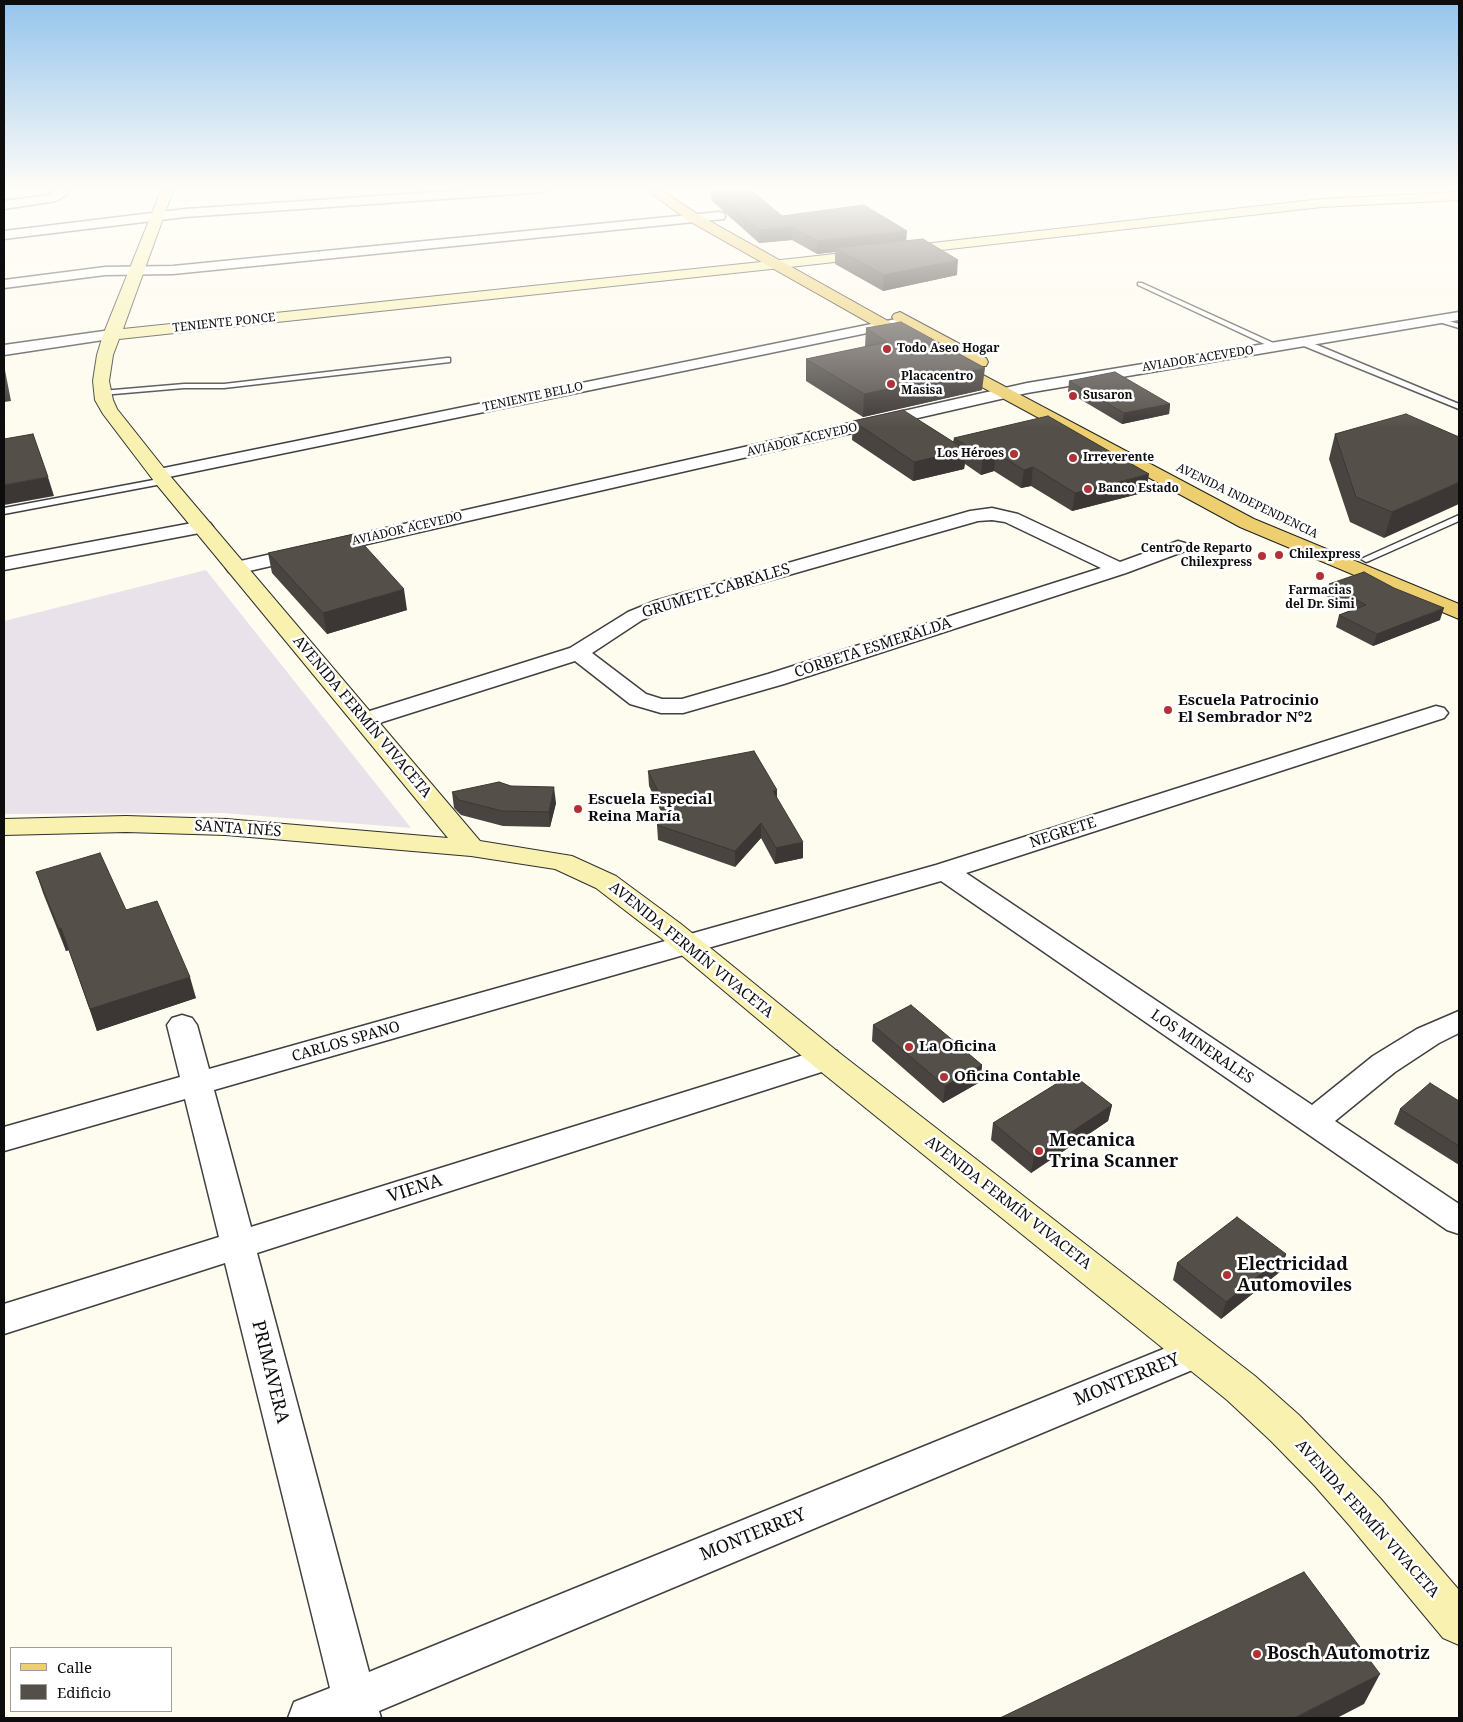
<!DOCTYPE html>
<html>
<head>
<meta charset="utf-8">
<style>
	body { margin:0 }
	#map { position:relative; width:1463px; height:1722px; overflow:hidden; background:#fefbef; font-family:"Noto Serif",serif }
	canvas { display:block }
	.frame { position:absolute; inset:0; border:5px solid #0d0d0d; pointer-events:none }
	.legend { position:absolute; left:10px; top:1647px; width:162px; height:65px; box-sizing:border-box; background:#fff; border:1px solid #9e9e9e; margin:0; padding:6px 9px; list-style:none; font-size:15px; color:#0d0d0d }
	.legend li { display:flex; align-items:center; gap:10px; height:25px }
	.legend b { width:25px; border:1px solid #9e9e9e }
</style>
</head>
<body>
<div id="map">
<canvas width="1463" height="1722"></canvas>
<div class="frame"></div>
<ul class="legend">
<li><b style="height:6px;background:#edcf6f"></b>Calle</li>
<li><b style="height:14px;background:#554f4a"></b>Edificio</li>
</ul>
</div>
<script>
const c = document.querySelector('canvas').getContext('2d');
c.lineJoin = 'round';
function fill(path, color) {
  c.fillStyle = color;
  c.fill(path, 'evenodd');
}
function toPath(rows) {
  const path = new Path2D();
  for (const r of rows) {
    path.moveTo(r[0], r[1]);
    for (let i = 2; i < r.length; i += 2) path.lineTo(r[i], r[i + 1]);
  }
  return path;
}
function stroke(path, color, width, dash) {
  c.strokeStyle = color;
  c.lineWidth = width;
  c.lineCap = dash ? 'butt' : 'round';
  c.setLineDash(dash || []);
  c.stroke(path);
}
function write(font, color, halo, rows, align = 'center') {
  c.font = font + ' "Noto Serif",serif';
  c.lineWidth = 5;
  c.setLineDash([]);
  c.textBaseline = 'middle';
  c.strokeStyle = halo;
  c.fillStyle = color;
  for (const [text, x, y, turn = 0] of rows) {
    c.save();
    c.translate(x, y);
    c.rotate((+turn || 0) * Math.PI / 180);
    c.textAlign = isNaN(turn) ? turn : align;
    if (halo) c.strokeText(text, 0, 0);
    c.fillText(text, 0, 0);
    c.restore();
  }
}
fill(toPath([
	[206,570,411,828,223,813,4,814,4,621]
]), '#eae2eb');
const lane = toPath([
	[1138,283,1142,283,1280,346,1273,348,1138,285,1138,283],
	[1436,317,1459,324,1459,328,1436,321,1436,317],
	[1299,340,1305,340,1459,404,1459,409,1299,344,1299,340],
	[447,358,450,358,450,362,224,388,184,388,102,395,98,393,102,391,184,384,224,384,447,358],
	[164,478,168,481,167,483,4,514,4,508,164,478],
	[1459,515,1459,521,1369,561,1366,562,1361,559,1459,515]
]);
const street = toPath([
	[58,188,70,188,66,195,56,201,4,209,4,201,49,195,58,188],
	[496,188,550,188,544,192,185,217,4,239,4,231,185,209,496,188],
	[719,212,724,213,725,216,724,219,173,274,105,275,4,288,4,280,105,267,173,266,719,212],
	[1459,312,1459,320,1027,393,236,574,229,572,226,568,229,564,236,562,1027,383,1459,312],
	[901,318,906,319,908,322,906,325,159,479,153,478,150,474,153,470,159,469,901,318],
	[111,330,116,332,119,335,116,338,4,355,4,345,111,330],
	[992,508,1018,514,1120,562,1178,541,1185,543,1188,547,1185,551,1126,573,784,684,683,713,661,713,630,704,575,661,373,725,365,727,357,725,353,720,357,715,570,648,628,612,655,601,970,511,992,508],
	[992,520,1005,522,1101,568,768,674,682,699,662,699,646,694,592,653,642,620,669,609,978,521,992,520],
	[203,521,210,523,213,527,210,531,4,570,4,558,203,521],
	[1436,706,1444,708,1448,713,1444,718,966,873,1312,1105,1373,1056,1417,1029,1459,1011,1459,1033,1439,1043,1395,1072,1335,1121,1459,1204,1459,1234,1447,1230,941,881,214,1090,251,1227,826,1048,837,1051,841,1059,837,1067,257,1253,369,1672,1183,1341,1196,1336,1209,1341,1214,1352,1209,1363,379,1711,381,1718,288,1718,294,1702,330,1688,225,1263,4,1334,4,1304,219,1237,185,1099,4,1151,4,1127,180,1077,167,1025,172,1018,182,1015,192,1018,197,1025,209,1069,936,865,1436,706]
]);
const secondary = toPath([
	[162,188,174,188,123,329,799,258,1322,199,1459,192,1459,200,1322,207,799,266,119,339,113,355,109,381,113,400,117,409,171,477,480,841,572,856,616,876,681,924,837,1051,1255,1376,1299,1415,1342,1459,1380,1498,1459,1590,1459,1645,1443,1638,1350,1526,1314,1485,1271,1441,1227,1400,815,1067,661,938,596,888,555,869,471,856,226,835,126,832,4,835,4,819,126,816,226,819,448,838,157,485,103,414,95,400,93,381,97,355,103,335,162,188]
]);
const primary = toPath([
	[644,188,658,188,699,215,922,340,924,343,922,346,910,346,689,221,644,188],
	[900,312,986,358,988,362,986,366,974,366,894,320,892,317,894,314,900,312],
	[951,358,1254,519,1459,604,1459,619,1240,527,945,367,943,363,945,359,951,358]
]);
stroke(lane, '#404040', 3);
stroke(street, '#404040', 3);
stroke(secondary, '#2f2f2f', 2);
stroke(primary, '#1e1e1e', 2);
fill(lane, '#fff');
fill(street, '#fff');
fill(secondary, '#f8f1af');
fill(primary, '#edcf6f');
fill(toPath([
	[711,188,782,216,906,240,957,275,883,291,835,264,835,252,817,254,792,240,759,243,711,200],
	[866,328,982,390,863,417,806,381,806,359,865,347],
	[1069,381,1170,404,1169,414,1122,424,1068,392],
	[853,421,953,442,954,438,1146,492,1072,511,1031,486,1021,488,994,471,981,475,965,464,964,469,913,481,852,440],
	[1335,434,1459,437,1384,538,1350,522,1329,459],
	[268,553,407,610,327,634,272,573],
	[1329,584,1440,620,1373,646,1336,627,1339,615,1351,610,1326,596],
	[648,771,777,799,803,858,775,864,761,838,735,867,658,840,657,825,664,818,649,786],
	[511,786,556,803,550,827,503,826,461,815,454,808,452,792],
	[36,872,126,910,196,998,97,1031,69,950,66,951,43,893],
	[873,1025,982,1065,980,1082,943,1103,872,1041],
	[1459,1101,1459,1165,1394,1124,1400,1109],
	[1112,1105,1108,1121,1031,1173,991,1140,993,1123],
	[1286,1254,1281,1271,1221,1319,1173,1280,1177,1263]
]), '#494440');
fill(toPath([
	[792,227,792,240,759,243,759,230],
	[907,231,906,244,835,248,835,252,817,254,817,241],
	[958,260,957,275,883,291,884,275],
	[4,365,11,401,4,402],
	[985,368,982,390,863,417,864,394],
	[1170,404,1169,414,1122,424,1124,413],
	[966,450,964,469,913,481,914,462],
	[996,453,994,471,981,475,983,456],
	[1033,467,1031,486,1021,488,1024,470],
	[1149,474,1146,492,1072,511,1075,493],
	[48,477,54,496,4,505,4,485],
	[1459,482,1459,504,1384,538,1392,512],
	[404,589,407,610,327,634,323,613],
	[1444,608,1440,620,1373,646,1377,634],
	[554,787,556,803,550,827,549,812],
	[777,790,777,806,773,791],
	[761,823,761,838,735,867,735,851],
	[803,842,803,858,775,864,776,848],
	[61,928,69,950,66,951,59,929],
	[190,977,196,998,97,1031,90,1009],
	[982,1065,980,1082,943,1103,945,1086],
	[1112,1105,1108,1121,1031,1173,1034,1157],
	[1286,1254,1281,1271,1221,1319,1226,1302],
	[1380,1674,1364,1704,1337,1718,1294,1718]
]), '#3c3734');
const building = toPath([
	[711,188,748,188,782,216,864,205,907,231,817,241,792,227,759,230,711,188],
	[923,239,958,260,884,275,835,248,923,239],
	[901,322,985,368,864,394,806,359,887,342,866,328,901,322],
	[4,372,6,383,4,383,4,372],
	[1115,372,1170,404,1124,413,1069,381,1115,372],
	[903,410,966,450,914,462,853,421,903,410],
	[1406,414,1459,437,1459,482,1392,512,1356,497,1335,434,1406,414],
	[1048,416,1149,474,1075,493,1033,467,1024,470,996,453,983,456,954,438,1048,416],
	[33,434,48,477,4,485,4,439,33,434],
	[354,534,404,589,323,613,268,553,354,534],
	[1364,572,1394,588,1444,608,1377,634,1339,615,1366,605,1329,584,1364,572],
	[754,751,777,790,773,791,803,842,776,848,761,823,735,851,657,825,669,813,648,771,754,751],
	[499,782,511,786,554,787,549,812,502,811,459,800,452,792,499,782],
	[100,853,126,910,157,901,190,977,90,1009,61,928,59,929,36,872,100,853],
	[911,1005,982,1065,945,1086,873,1025,911,1005],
	[1072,1074,1112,1105,1034,1157,993,1123,1072,1074],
	[1430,1083,1459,1101,1459,1146,1400,1109,1430,1083],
	[1237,1217,1286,1254,1226,1302,1177,1263,1237,1217],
	[1304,1572,1380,1674,1294,1718,1000,1718,1304,1572]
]);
fill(building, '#554f4a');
stroke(building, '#3c3734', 1);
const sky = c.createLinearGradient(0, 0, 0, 429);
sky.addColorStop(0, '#95c4ec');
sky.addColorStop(0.44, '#fffdf8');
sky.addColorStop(1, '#fffdf800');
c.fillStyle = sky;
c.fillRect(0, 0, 1463, 429);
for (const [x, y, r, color] of [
	[887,349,5,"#b23136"],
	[891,384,5,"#b23136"],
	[1073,396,5,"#b23136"],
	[1014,454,5,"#b23136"],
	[1073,458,5,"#b23136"],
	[1088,489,5,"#b23136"],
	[1279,555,5,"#b23136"],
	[1262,556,5,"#b23136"],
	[1320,576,5,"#b23136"],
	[1168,710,5,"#b23136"],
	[578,809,5,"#b23136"],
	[909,1047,5,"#b23136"],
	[944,1077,5,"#b23136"],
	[1039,1151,5,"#b23136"],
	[1227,1275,5,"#b23136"],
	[1257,1654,5,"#b23136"]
]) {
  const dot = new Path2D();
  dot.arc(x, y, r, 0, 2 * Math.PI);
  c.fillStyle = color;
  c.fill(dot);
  stroke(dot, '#fff', 2);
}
write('12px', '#0d0d0d', '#fff', [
	["TENIENTE PONCE",224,323,-6],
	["AVIADOR ACEVEDO",1198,359,-9],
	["TENIENTE BELLO",533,397,-12],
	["AVIADOR ACEVEDO",802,440,-13],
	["AVENIDA INDEPENDENCIA",1247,501,26],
	["AVIADOR ACEVEDO",407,529,-13]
]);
write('bold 12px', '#0d0d0d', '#fff', [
	["Todo Aseo Hogar",897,349],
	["Placacentro",901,377],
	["Masisa",901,391],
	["Susaron",1083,396],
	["Los Héroes",1004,454,"right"],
	["Irreverente",1083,458],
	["Banco Estado",1098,489],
	["Centro de Reparto",1252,549,"right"],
	["Chilexpress",1252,563,"right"],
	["Chilexpress",1289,555],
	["Farmacias",1320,591,"center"],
	["del Dr. Simi",1320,605,"center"]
], 'left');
write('15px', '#0d0d0d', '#fff', [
	["GRUMETE CABRALES",716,591,-17],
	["CORBETA ESMERALDA",873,648,-18],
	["AVENIDA FERMÍN VIVACETA",362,717,50],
	["SANTA INÉS",238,829,4],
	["NEGRETE",1063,833,-18],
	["AVENIDA FERMÍN VIVACETA",691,950,39],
	["CARLOS SPANO",346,1042,-16],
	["LOS MINERALES",1202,1047,34],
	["AVENIDA FERMÍN VIVACETA",1008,1203,38],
	["AVENIDA FERMÍN VIVACETA",1367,1519,48]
]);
write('bold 15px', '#0d0d0d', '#fff', [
	["Escuela Patrocinio",1178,701],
	["El Sembrador N°2",1178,718],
	["Escuela Especial",588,800],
	["Reina María",588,817],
	["La Oficina",919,1047],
	["Oficina Contable",954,1077]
], 'left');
write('bold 18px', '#0d0d0d', '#fff', [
	["Mecanica",1049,1141],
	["Trina Scanner",1049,1162],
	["Electricidad",1237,1265],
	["Automoviles",1237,1286],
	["Bosch Automotriz",1267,1654]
], 'left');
write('18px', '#0d0d0d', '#fff', [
	["VIENA",415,1189,-18],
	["PRIMAVERA",270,1372,76],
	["MONTERREY",1127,1380,-22],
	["MONTERREY",753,1535,-22]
]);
</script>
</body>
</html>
